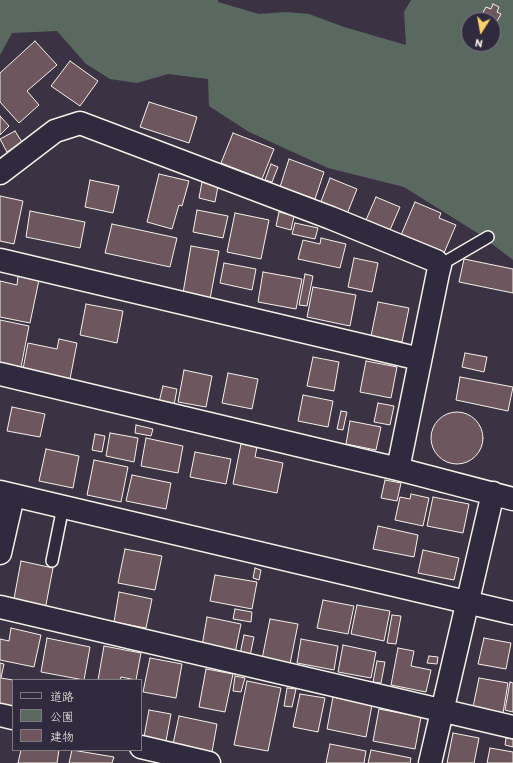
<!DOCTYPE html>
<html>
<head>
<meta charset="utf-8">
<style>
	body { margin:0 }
	#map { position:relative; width:513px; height:763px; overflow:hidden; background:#3b3344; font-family:Itim,"Klee One",sans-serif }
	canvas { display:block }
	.legend { position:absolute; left:12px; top:679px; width:130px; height:72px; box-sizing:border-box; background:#2f2a3d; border:1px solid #7e7a81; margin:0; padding:5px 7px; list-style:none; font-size:12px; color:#f4f1e8 }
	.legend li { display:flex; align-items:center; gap:8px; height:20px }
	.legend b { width:20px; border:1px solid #7e7a81 }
	.north { position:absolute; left:461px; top:12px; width:40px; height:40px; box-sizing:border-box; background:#2f2a3d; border:1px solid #7e7a81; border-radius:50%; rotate:191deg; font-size:11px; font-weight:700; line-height:16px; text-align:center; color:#f4f1e8 }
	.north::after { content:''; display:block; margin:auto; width:14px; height:18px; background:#ffd166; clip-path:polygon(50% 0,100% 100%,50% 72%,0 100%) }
</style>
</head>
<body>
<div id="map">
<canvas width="513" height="763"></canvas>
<ul class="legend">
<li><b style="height:5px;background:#2f2a3d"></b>道路</li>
<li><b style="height:11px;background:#5a6960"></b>公園</li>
<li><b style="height:11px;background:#6d565e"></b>建物</li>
</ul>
<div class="north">N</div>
</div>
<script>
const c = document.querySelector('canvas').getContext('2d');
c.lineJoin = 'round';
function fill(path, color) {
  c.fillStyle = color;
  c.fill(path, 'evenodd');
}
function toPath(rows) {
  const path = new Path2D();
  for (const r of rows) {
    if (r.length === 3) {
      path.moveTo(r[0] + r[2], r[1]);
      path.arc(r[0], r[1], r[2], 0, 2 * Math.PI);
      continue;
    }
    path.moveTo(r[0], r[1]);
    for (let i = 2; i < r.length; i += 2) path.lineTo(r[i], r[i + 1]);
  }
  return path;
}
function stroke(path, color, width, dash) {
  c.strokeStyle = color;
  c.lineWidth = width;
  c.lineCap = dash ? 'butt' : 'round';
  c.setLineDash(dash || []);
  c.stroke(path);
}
fill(toPath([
	[0,0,218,0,218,2,259,14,285,12,309,14,344,27,406,45,404,12,411,0,513,0,513,260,479,234,404,187,328,168,249,132,209,106,208,79,168,74,137,83,110,79,86,64,57,31,12,33,0,55],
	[469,20,493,20,493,44,469,44]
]), '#5a6960');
const building = toPath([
	[493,4,499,7,497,12,501,14,493,28,493,20,479,20,486,7,491,9,493,4],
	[35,41,57,65,27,91,39,105,19,123,0,102,0,73,35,41],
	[70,61,98,81,80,106,51,86,70,61],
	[149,102,197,117,189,143,140,127,149,102],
	[0,116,9,126,0,135,0,116],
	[15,131,22,142,7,152,0,139,15,131],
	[233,133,274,149,262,179,221,163,233,133],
	[289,159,324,172,315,199,280,187,289,159],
	[271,164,278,167,272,182,265,180,271,164],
	[159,174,189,181,182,206,179,205,172,229,147,222,159,174],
	[330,178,357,189,347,214,320,204,330,178],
	[90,180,119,186,113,213,85,207,90,180],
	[202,182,218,186,215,202,199,198,202,182],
	[0,196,23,201,14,244,0,241,0,196],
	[376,197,400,207,390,230,366,220,376,197],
	[415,202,441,213,439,218,456,225,444,253,401,235,415,202],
	[197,210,228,216,223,238,193,232,197,210],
	[30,211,85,222,80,248,26,237,30,211],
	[279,212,294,216,291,230,276,226,279,212],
	[235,213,269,220,261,259,227,252,235,213],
	[295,223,318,228,315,239,292,234,295,223],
	[112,224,177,238,170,267,105,253,112,224],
	[321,238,346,244,340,268,298,259,303,240,320,244,321,238],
	[191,246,219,251,210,299,183,293,191,246],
	[354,258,378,263,372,292,348,287,354,258],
	[464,259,513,269,513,293,459,282,464,259],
	[224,263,256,269,252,290,220,283,224,263],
	[263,272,302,279,296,309,258,302,263,272],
	[305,274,313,276,307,306,299,305,305,274],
	[18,276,39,280,30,323,0,317,0,281,17,285,18,276],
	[313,287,356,295,350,326,307,317,313,287],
	[378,302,409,308,402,342,371,336,378,302],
	[86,304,123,311,117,343,80,335,86,304],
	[0,320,29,326,21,367,0,363,0,320],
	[59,339,77,343,70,379,23,369,28,343,57,349,59,339],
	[465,353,487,357,484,372,462,367,465,353],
	[313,357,339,362,334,391,307,386,313,357],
	[366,361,397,367,391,398,360,392,366,361],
	[184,370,212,376,206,407,178,402,184,370],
	[228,373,258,379,252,409,222,403,228,373],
	[460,377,513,387,508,411,456,400,460,377],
	[163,386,177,389,174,405,159,402,163,386],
	[303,395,333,401,328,427,298,421,303,395],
	[378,403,394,406,390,425,374,422,378,403],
	[12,407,45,414,40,437,7,431,12,407],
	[341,411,347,412,343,430,337,429,341,411],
	[457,438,26],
	[350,421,381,427,376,450,346,444,350,421],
	[136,425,153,429,151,436,135,433,136,425],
	[110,433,138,438,134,462,106,456,110,433],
	[95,434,105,436,102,452,92,450,95,434],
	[146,438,183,446,178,473,141,466,146,438],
	[241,444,257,447,255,457,283,463,277,493,233,484,241,444],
	[46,449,79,456,73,488,39,481,46,449],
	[195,452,231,459,226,484,190,477,195,452],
	[94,460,128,467,121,502,87,495,94,460],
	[132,475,171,483,166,509,126,501,132,475],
	[385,480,401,483,397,501,381,498,385,480],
	[411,494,429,498,423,526,395,520,400,497,410,499,411,494],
	[433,497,469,504,463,533,427,526,433,497],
	[378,526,418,535,414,557,373,549,378,526],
	[125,549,162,556,155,590,118,583,125,549],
	[423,550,459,558,454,580,418,573,423,550],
	[21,561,53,568,45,610,13,604,21,561],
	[255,568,261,570,259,580,253,578,255,568],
	[215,575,257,582,252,609,210,601,215,575],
	[119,592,152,599,146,628,114,622,119,592],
	[323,600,354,606,348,634,317,628,323,600],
	[357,605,390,611,384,641,351,634,357,605],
	[235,609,252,612,251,622,233,619,235,609],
	[392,615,401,616,396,644,387,643,392,615],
	[207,617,241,624,235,653,202,646,207,617],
	[270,619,298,624,290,664,262,659,270,619],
	[11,628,41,635,34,667,0,660,0,639,9,641,11,628],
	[244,635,254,637,250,656,240,654,244,635],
	[47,638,90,647,84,680,41,672,47,638],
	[484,638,511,643,506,669,478,664,484,638],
	[301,639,338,646,334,670,297,663,301,639],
	[343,645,376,652,371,678,338,672,343,645],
	[104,646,141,653,136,680,121,677,120,680,98,680,104,646],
	[398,648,414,651,411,666,431,670,426,692,391,685,398,648],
	[429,656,438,657,437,664,427,663,429,656],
	[150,658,182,664,176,698,143,692,150,658],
	[377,661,385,662,381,683,373,682,377,661],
	[0,663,4,664,1,678,13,680,13,706,0,704,0,663],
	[206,669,233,674,225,712,199,707,206,669],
	[235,676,245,678,241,692,233,691,235,676],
	[479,678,508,683,503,713,473,707,479,678],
	[247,681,281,688,268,751,234,745,247,681],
	[510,682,513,683,513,712,505,710,510,682],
	[287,688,296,689,292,707,284,706,287,688],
	[300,694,325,698,318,732,293,727,300,694],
	[333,697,372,705,366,737,327,729,333,697],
	[379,709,421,717,415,749,373,741,379,709],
	[149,710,171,714,166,741,144,737,149,710],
	[179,716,217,724,212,752,173,744,179,716],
	[453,733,479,738,474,763,447,763,453,733],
	[506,738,513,739,513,747,505,745,506,738],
	[330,744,366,751,364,763,326,763,330,744],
	[490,748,513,752,513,763,487,763,490,748],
	[21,750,59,750,57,763,18,763,21,750],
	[72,750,114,757,112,763,69,763,72,750],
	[371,750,411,758,410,763,368,763,371,750]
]);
fill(building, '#6d565e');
stroke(building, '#f4f1e8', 1);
const lane = toPath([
	[440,265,488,237],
	[52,561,63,507]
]);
const street = toPath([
	[0,173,55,131,80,123,331,218,436,261,440,265,438,273,398,469],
	[0,260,420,359],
	[0,374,398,469,513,499],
	[0,553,13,496],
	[0,607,513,727],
	[0,715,13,718],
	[141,747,209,763],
	[430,763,493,493]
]);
const secondary = toPath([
	[0,492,513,613]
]);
stroke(lane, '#f4f1e8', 14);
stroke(street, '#f4f1e8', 25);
stroke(secondary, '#f4f1e8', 25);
stroke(lane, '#2f2a3d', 11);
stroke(street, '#2f2a3d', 22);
stroke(secondary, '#2f2a3d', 22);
</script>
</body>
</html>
